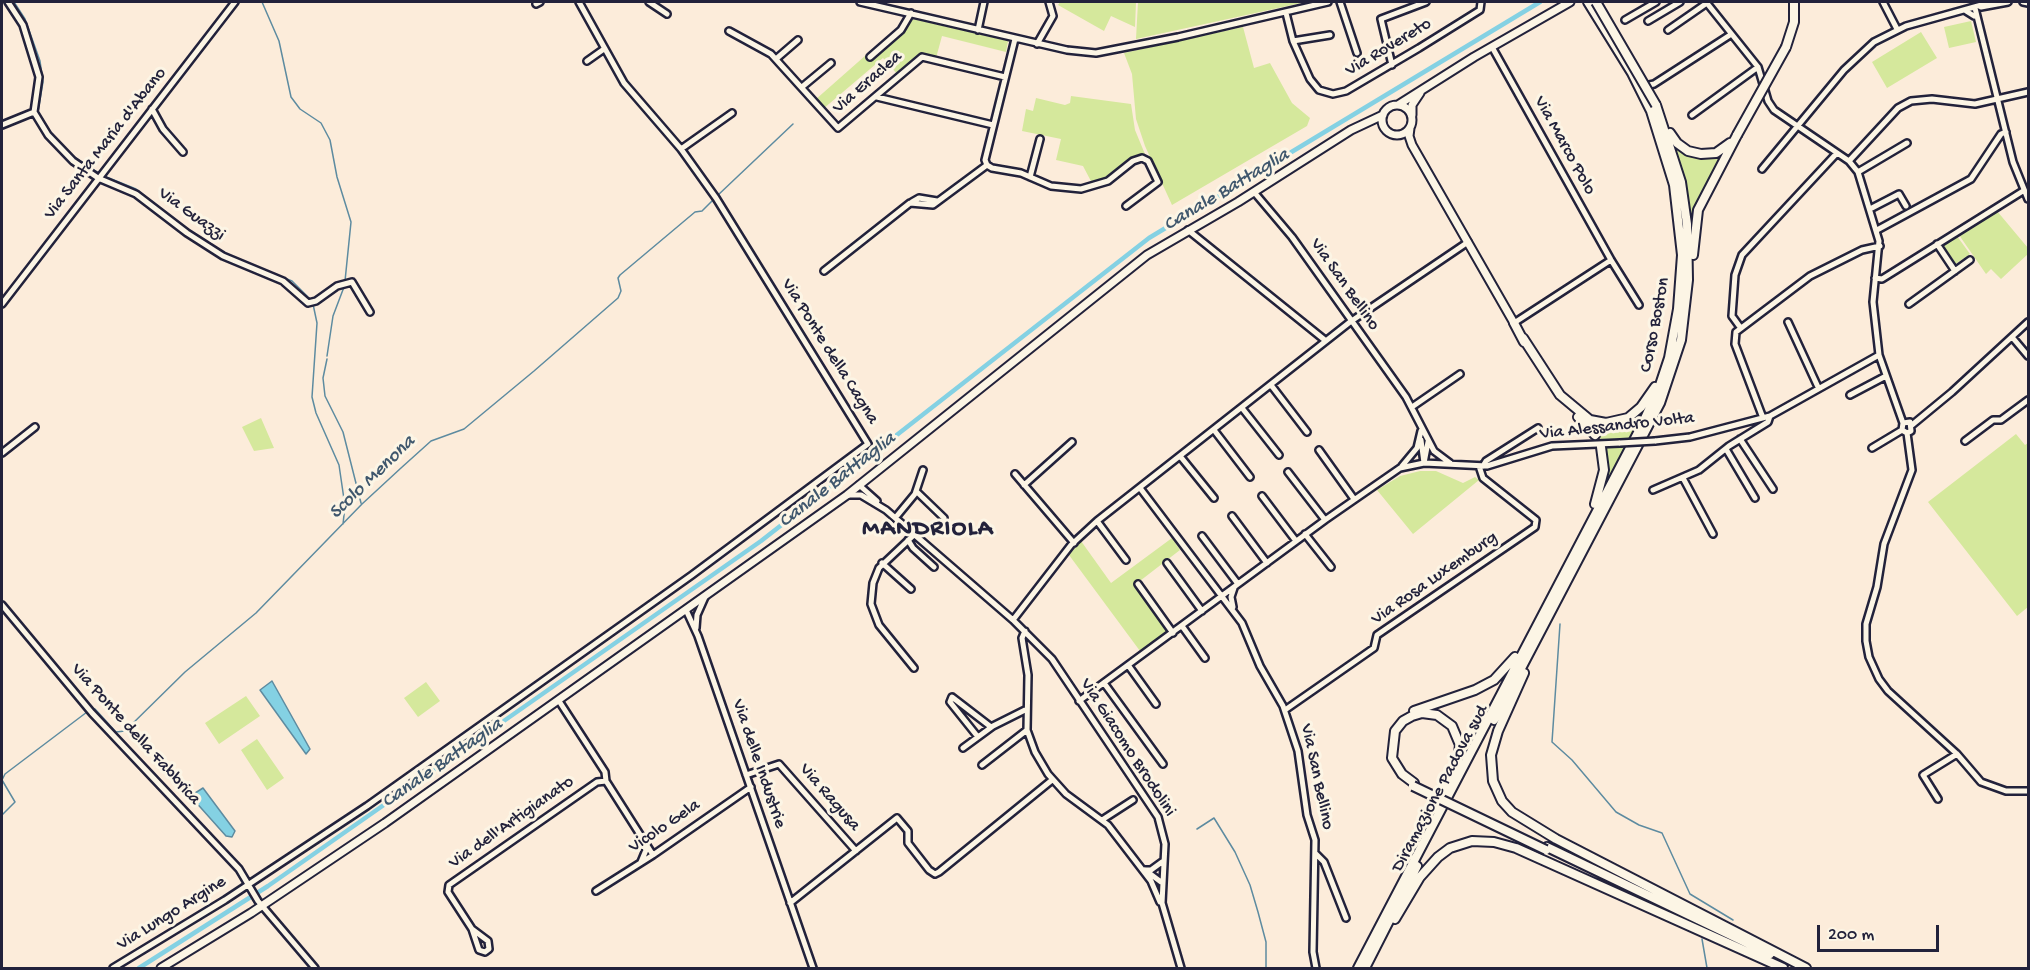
<!DOCTYPE html>
<html>
<head>
<meta charset="utf-8">
<style>
	body { margin:0 }
	#map { position:relative; width:2030px; height:970px; overflow:hidden; background:#fcecda; font-family:"Gochi Hand",sans-serif }
	canvas { display:block }
	.frame { position:absolute; inset:0; border:3px solid #22223b; pointer-events:none }
	.scale { position:absolute; left:1817px; top:925px; width:122px; height:27px; box-sizing:border-box; border:3px solid #22223b; border-top:0; padding-left:8px; font-size:18px; line-height:21px; white-space:nowrap; color:#22223b; -webkit-text-stroke:4px #fcf5e5; paint-order:stroke }
</style>
</head>
<body>
<div id="map">
<canvas width="2030" height="970"></canvas>
<div class="frame"></div>
<div class="scale">200 m</div>
</div>
<script>
const c = document.querySelector('canvas').getContext('2d');
c.lineJoin = 'round';
function fill(path, color) {
  c.fillStyle = color;
  c.fill(path, 'evenodd');
}
function toPath(rows) {
  const path = new Path2D();
  for (const r of rows) {
    if (r.length === 3) {
      path.moveTo(r[0] + r[2], r[1]);
      path.arc(r[0], r[1], r[2], 0, 2 * Math.PI);
      continue;
    }
    path.moveTo(r[0], r[1]);
    for (let i = 2; i < r.length; i += 2) path.lineTo(r[i], r[i + 1]);
  }
  return path;
}
function stroke(path, color, width, dash) {
  c.strokeStyle = color;
  c.lineWidth = width;
  c.lineCap = dash ? 'butt' : 'round';
  c.setLineDash(dash || []);
  c.stroke(path);
}
function write(font, color, halo, rows, align = 'center') {
  c.font = font + ' "Gochi Hand",sans-serif';
  c.lineWidth = 6;
  c.setLineDash([]);
  c.textBaseline = 'middle';
  c.strokeStyle = halo;
  c.fillStyle = color;
  for (const [text, x, y, turn = 0] of rows) {
    c.save();
    c.translate(x, y);
    c.rotate((+turn || 0) * Math.PI / 180);
    c.textAlign = isNaN(turn) ? turn : align;
    if (halo) c.strokeText(text, 0, 0);
    c.fillText(text, 0, 0);
    c.restore();
  }
}
fill(toPath([
	[1060,2,1136,2,1135,27,1111,16,1104,31,1058,5],
	[1138,2,1306,2,1136,39],
	[913,19,1008,41,1006,52,942,36,936,58,926,56,898,75,883,58,823,109,815,100,866,55,871,59],
	[1971,21,1976,42,1949,48,1944,27],
	[1243,27,1254,68,1270,63,1292,103,1310,118,1307,126,1172,205,1145,146,1136,119,1132,74,1124,53],
	[1921,32,1937,58,1887,88,1872,62],
	[1071,96,1131,104,1135,130,1147,159,1142,157,1109,179,1093,185,1083,166,1056,160,1061,139,1022,131,1026,109,1033,111,1036,98,1065,105,1070,103],
	[1737,136,1694,218,1692,218,1675,144,1681,148,1716,153],
	[1997,211,2028,248,2028,254,2001,279,1991,269,1986,274,1959,235],
	[1957,236,1970,254,1954,265,1951,261,1953,259,1942,247],
	[1642,409,1644,411,1638,423,1607,482,1605,481,1605,452,1600,437,1590,425,1592,422,1601,424],
	[261,418,274,448,254,451,242,427],
	[2016,434,2025,445,2028,443,2028,607,2017,616,1928,502],
	[1420,471,1436,471,1463,483,1475,477,1479,480,1413,534,1377,490,1400,476],
	[1172,538,1180,550,1136,584,1167,631,1140,651,1069,555,1081,541,1111,583],
	[426,682,440,701,418,717,404,698],
	[246,696,260,716,219,744,205,723],
	[257,739,284,778,267,790,241,750]
]), '#d5e89c');
const water = toPath([
	[272,681,310,749,306,754,260,690,272,681],
	[203,788,235,831,232,837,226,836,193,799,192,795,203,788]
]);
fill(water, '#84d1e3');
stroke(water, '#5d8ba0', 1.5);
stroke(toPath([
	[14,2,25,19,40,61,43,82,38,112,53,136],
	[262,2,279,41,291,97,300,109,321,123,330,140,337,177,351,222,345,281],
	[71,155,100,174],
	[104,176,136,189,194,234,228,255],
	[717,196,793,124],
	[249,264,292,281,311,300],
	[313,304,317,323,312,397,316,413,339,465,345,506,343,524],
	[327,356,333,316,344,287],
	[327,359,323,378,325,396,343,432,361,503],
	[1560,624,1552,742,1572,760,1616,812,1639,825,1662,833,1690,894,1733,920],
	[91,709,95,709,116,732,125,731,185,672,256,613,362,504,401,468,431,441,464,429,534,371,618,298,621,291,618,278,620,275,695,212,702,211,714,199],
	[2,815,15,802,2,780,5,774,87,712],
	[1197,829,1214,818,1235,852,1250,885,1258,912,1266,942,1266,968],
	[1702,939,1707,968]
]), '#5d8ba0', 1.5);
stroke(toPath([
	[139,968,268,886,761,541,1149,238,1540,2]
]), '#84d1e3', 4.5);
const minor = toPath([
	[8,2,23,25,39,77,34,112,48,135,73,161,98,178,136,194,187,233,223,256,283,281,308,303,316,301,337,286,352,282,370,312],
	[649,2,667,14],
	[860,2,1067,50,1096,53,1178,37,1328,2],
	[1340,2,1357,53],
	[1706,2,1758,67,1768,101,1774,110,1849,161,1858,172,1879,241,1873,302,1879,355,1903,423,1902,430,1907,433,1911,431,1910,422,1903,423],
	[1883,2,1897,29],
	[2023,2,2028,3],
	[536,4,540,2],
	[1981,7,2008,2],
	[1975,8,2013,162,2028,199],
	[1966,11,1974,16],
	[1286,13,1293,41,1310,79,1319,90,1333,94,1346,91,1419,48,1480,10,1481,2],
	[1625,20,1656,2],
	[1648,21,1680,2],
	[978,30,984,2],
	[1668,30,1707,3],
	[729,31,771,54,838,128,922,57,1005,77],
	[1293,41,1330,35],
	[1037,44,1053,16,1049,2],
	[1492,47,1611,260,1639,305],
	[870,57,901,30,911,13],
	[776,59,798,40],
	[587,61,604,49],
	[1392,65,1381,19,1426,2],
	[1645,86,1654,84,1730,35],
	[802,87,831,63],
	[877,97,993,125],
	[152,109,163,129,183,152],
	[1692,115,1758,67],
	[2,125,34,112],
	[681,149,732,113],
	[1849,161,1898,108,1911,101,1932,99,1975,104,2028,92],
	[987,165,992,168,1021,173,1051,186,1081,189,1108,181,1133,161,1142,158,1148,161,1158,182,1126,206],
	[987,165,985,160,1015,39],
	[1762,169,1844,70,1874,42,1906,26,1992,2],
	[1858,172,1907,143],
	[1030,177,1040,139],
	[1254,192,1292,237,1406,397,1434,451,1450,463],
	[912,202,919,198,937,201],
	[1870,209,1899,194,1906,206],
	[1188,230,1326,341],
	[1877,230,1971,179,2001,134,2006,132],
	[1937,244,1955,271],
	[824,271,910,203,933,205,987,165],
	[1875,278,1882,279,2023,191],
	[2,304,235,2],
	[1909,304,1970,260],
	[1788,322,1818,387],
	[1514,323,1611,260],
	[1740,327,1732,316,1735,275,1742,255,1837,153],
	[2012,337,2028,356],
	[1271,385,1307,432],
	[1850,395,1886,376],
	[1412,407,1460,374],
	[1242,408,1279,455],
	[1763,418,1735,344,1736,332,1810,276,1862,250,1880,246],
	[1912,425,1952,392,2028,322],
	[1214,430,1250,477],
	[1907,433,1912,470,1884,544,1877,587,1866,624,1866,641,1869,657,1879,679,1888,691,1957,754,1981,782,2006,791,2028,791],
	[1740,439,1773,489],
	[1421,440,1424,463],
	[1655,441,1690,437,1770,416,1879,355],
	[1965,441,1993,420,2001,420,2028,400],
	[1872,448,1902,430],
	[1726,449,1755,498],
	[1319,450,1354,499],
	[2,453,35,427],
	[1180,456,1214,498],
	[1424,463,1428,442],
	[1402,466,1417,448,1421,431],
	[1483,466,1486,461,1538,428],
	[1288,472,1325,520],
	[1015,474,1074,543],
	[1683,478,1713,534],
	[859,485,877,501],
	[1024,485,1072,442],
	[1140,488,1242,623,1260,666,1283,706,1298,751,1307,815,1315,840,1313,952,1316,968],
	[1653,490,1699,470,1729,446,1768,422,1770,416],
	[916,491,944,518],
	[848,495,861,495,886,510,1013,620,1052,659,1158,817,1165,844,1162,903,1181,968],
	[1262,496,1296,541],
	[1232,516,1267,563],
	[896,517,915,494,923,470],
	[1097,521,1126,560],
	[1305,534,1331,567],
	[1202,536,1238,584],
	[908,540,913,548,934,567],
	[882,563,911,589],
	[1167,563,1202,611],
	[1138,584,1173,633],
	[2,605,92,713,239,869,258,901,315,968],
	[1233,607,1231,597,1234,588],
	[686,610,698,636,813,968],
	[1013,620,1071,545,1097,521,1350,322,1468,242],
	[1182,626,1205,658],
	[696,628,697,615,705,597],
	[1025,631,1022,638,1028,675,1027,730,1035,752,1048,774,1066,794,1108,825,1151,881,1160,902],
	[1128,665,1156,704],
	[914,668,879,625,871,604,873,583,879,568,915,534],
	[1104,683,1163,764],
	[559,701,605,772,606,781],
	[1079,701,1325,520,1400,468,1424,463,1487,466,1552,446,1620,443],
	[1285,710,1374,648,1377,635,1535,527,1536,520,1483,478,1479,466],
	[978,737,950,702,952,697,991,727],
	[963,748,993,726,1025,710],
	[982,765,1027,730],
	[746,775,779,764,856,851],
	[606,781,653,855],
	[1938,799,1923,775,1957,754],
	[1102,820,1133,800],
	[1316,854,1324,862,1346,918],
	[641,862,646,850,643,843],
	[1145,870,1161,882],
	[1145,870,1151,870,1162,862],
	[596,891,653,855,751,787],
	[790,903,897,818,908,831,908,843,929,870,935,874,939,872,1052,780],
	[472,929,488,941,489,949,485,952,479,950,472,929,448,892,449,885,597,782,606,781],
	[113,968,225,900,367,806,692,575,868,444,716,198,681,149,624,83,579,2]
]);
const major = toPath([
	[1398,105,1474,57,1570,2],
	[1397,120,15],
	[1412,115,1412,105,1420,93],
	[1410,128,1409,136,1412,145,1514,323],
	[161,968,251,913,385,823,847,495,1147,255,1238,202,1351,130,1383,115]
]);
const highway = toPath([
	[1786,47,1794,22,1794,2],
	[1670,133,1677,143,1688,151,1701,154,1716,153,1730,143],
	[1693,255,1698,210,1737,135],
	[1514,323,1524,342],
	[1523,338,1560,395,1590,420,1606,423,1628,418,1641,407,1655,387],
	[1578,417,1595,435],
	[1595,504,1604,470,1601,447],
	[1524,673,1498,731,1491,755,1493,781,1502,801,1512,812,1556,839,1806,968],
	[1414,711,1475,690,1494,680,1515,657],
	[1494,720,1660,403,1681,340,1688,280,1687,224,1681,182,1656,105],
	[1414,783,1402,774,1392,758,1395,731,1403,721,1412,716,1422,713,1437,715,1452,726,1460,745,1458,761,1438,805],
	[1547,847,1770,954],
	[1395,919,1420,877,1438,857,1450,848,1472,841,1494,842,1516,848,1783,968],
	[1358,968,1642,425,1659,388,1669,358,1678,309,1682,255,1674,185,1651,111,1632,73,1588,2],
	[1365,968,1417,866]
]);
stroke(minor, '#22223b', 10);
stroke(major, '#22223b', 11);
stroke(highway, '#22223b', 12);
stroke(minor, '#fcf5e5', 5);
stroke(major, '#fcf5e5', 7);
stroke(highway, '#fcf5e5', 8);
const minorBridge = toPath([
	[1620,443,1655,441]
]);
const highwayBridge = toPath([
	[1596,2,1656,105],
	[1737,135,1786,47],
	[1413,786,1546,850]
]);
stroke(minorBridge, '#22223b', 10, []);
stroke(highwayBridge, '#22223b', 12, []);
stroke(minorBridge, '#fcf5e5', 5);
stroke(highwayBridge, '#fcf5e5', 8);
write('18px', '#22223b', '#fcf5e5', [
	["Via Rovereto",1389,48,-31],
	["Via Eraclea",868,83,-41],
	["Via Santa Maria d'Abano",106,144,-52],
	["Via Marco Polo",1564,146,61],
	["Via Guazzi",191,215,36],
	["Via San Bellino",1344,285,55],
	["Corso Boston",1656,325,-79],
	["Via Ponte della Cagna",829,352,58],
	["Via Alessandro Volta",1617,427,-6],
	["Via Rosa Luxemburg",1435,579,-35],
	["Via Ponte della Fabbrica",135,735,48],
	["Via Giacomo Brodolini",1127,748,57],
	["Via delle Industrie",758,764,71],
	["Via San Bellino",1316,777,78],
	["Diramazione Padova sud",1441,789,-62],
	["Via Ragusa",829,798,49],
	["Via dell'Artigianato",512,823,-35],
	["Vicolo Gela",665,827,-34],
	["Via Lungo Argine",172,914,-32]
]);
write('italic 20px', '#3f576d', '#fcf5e5', [
	["Canale Battaglia",1227,191,-31],
	["Scolo Menona",373,478,-44],
	["Canale Battaglia",838,481,-38],
	["Canale Battaglia",443,764,-35]
]);
c.letterSpacing = '1.5px';
write('bold 24px', '#22223b', '#fcf5e5', [
	["MANDRIOLA",928,530]
]);
c.letterSpacing = '0px';
</script>
</body>
</html>
